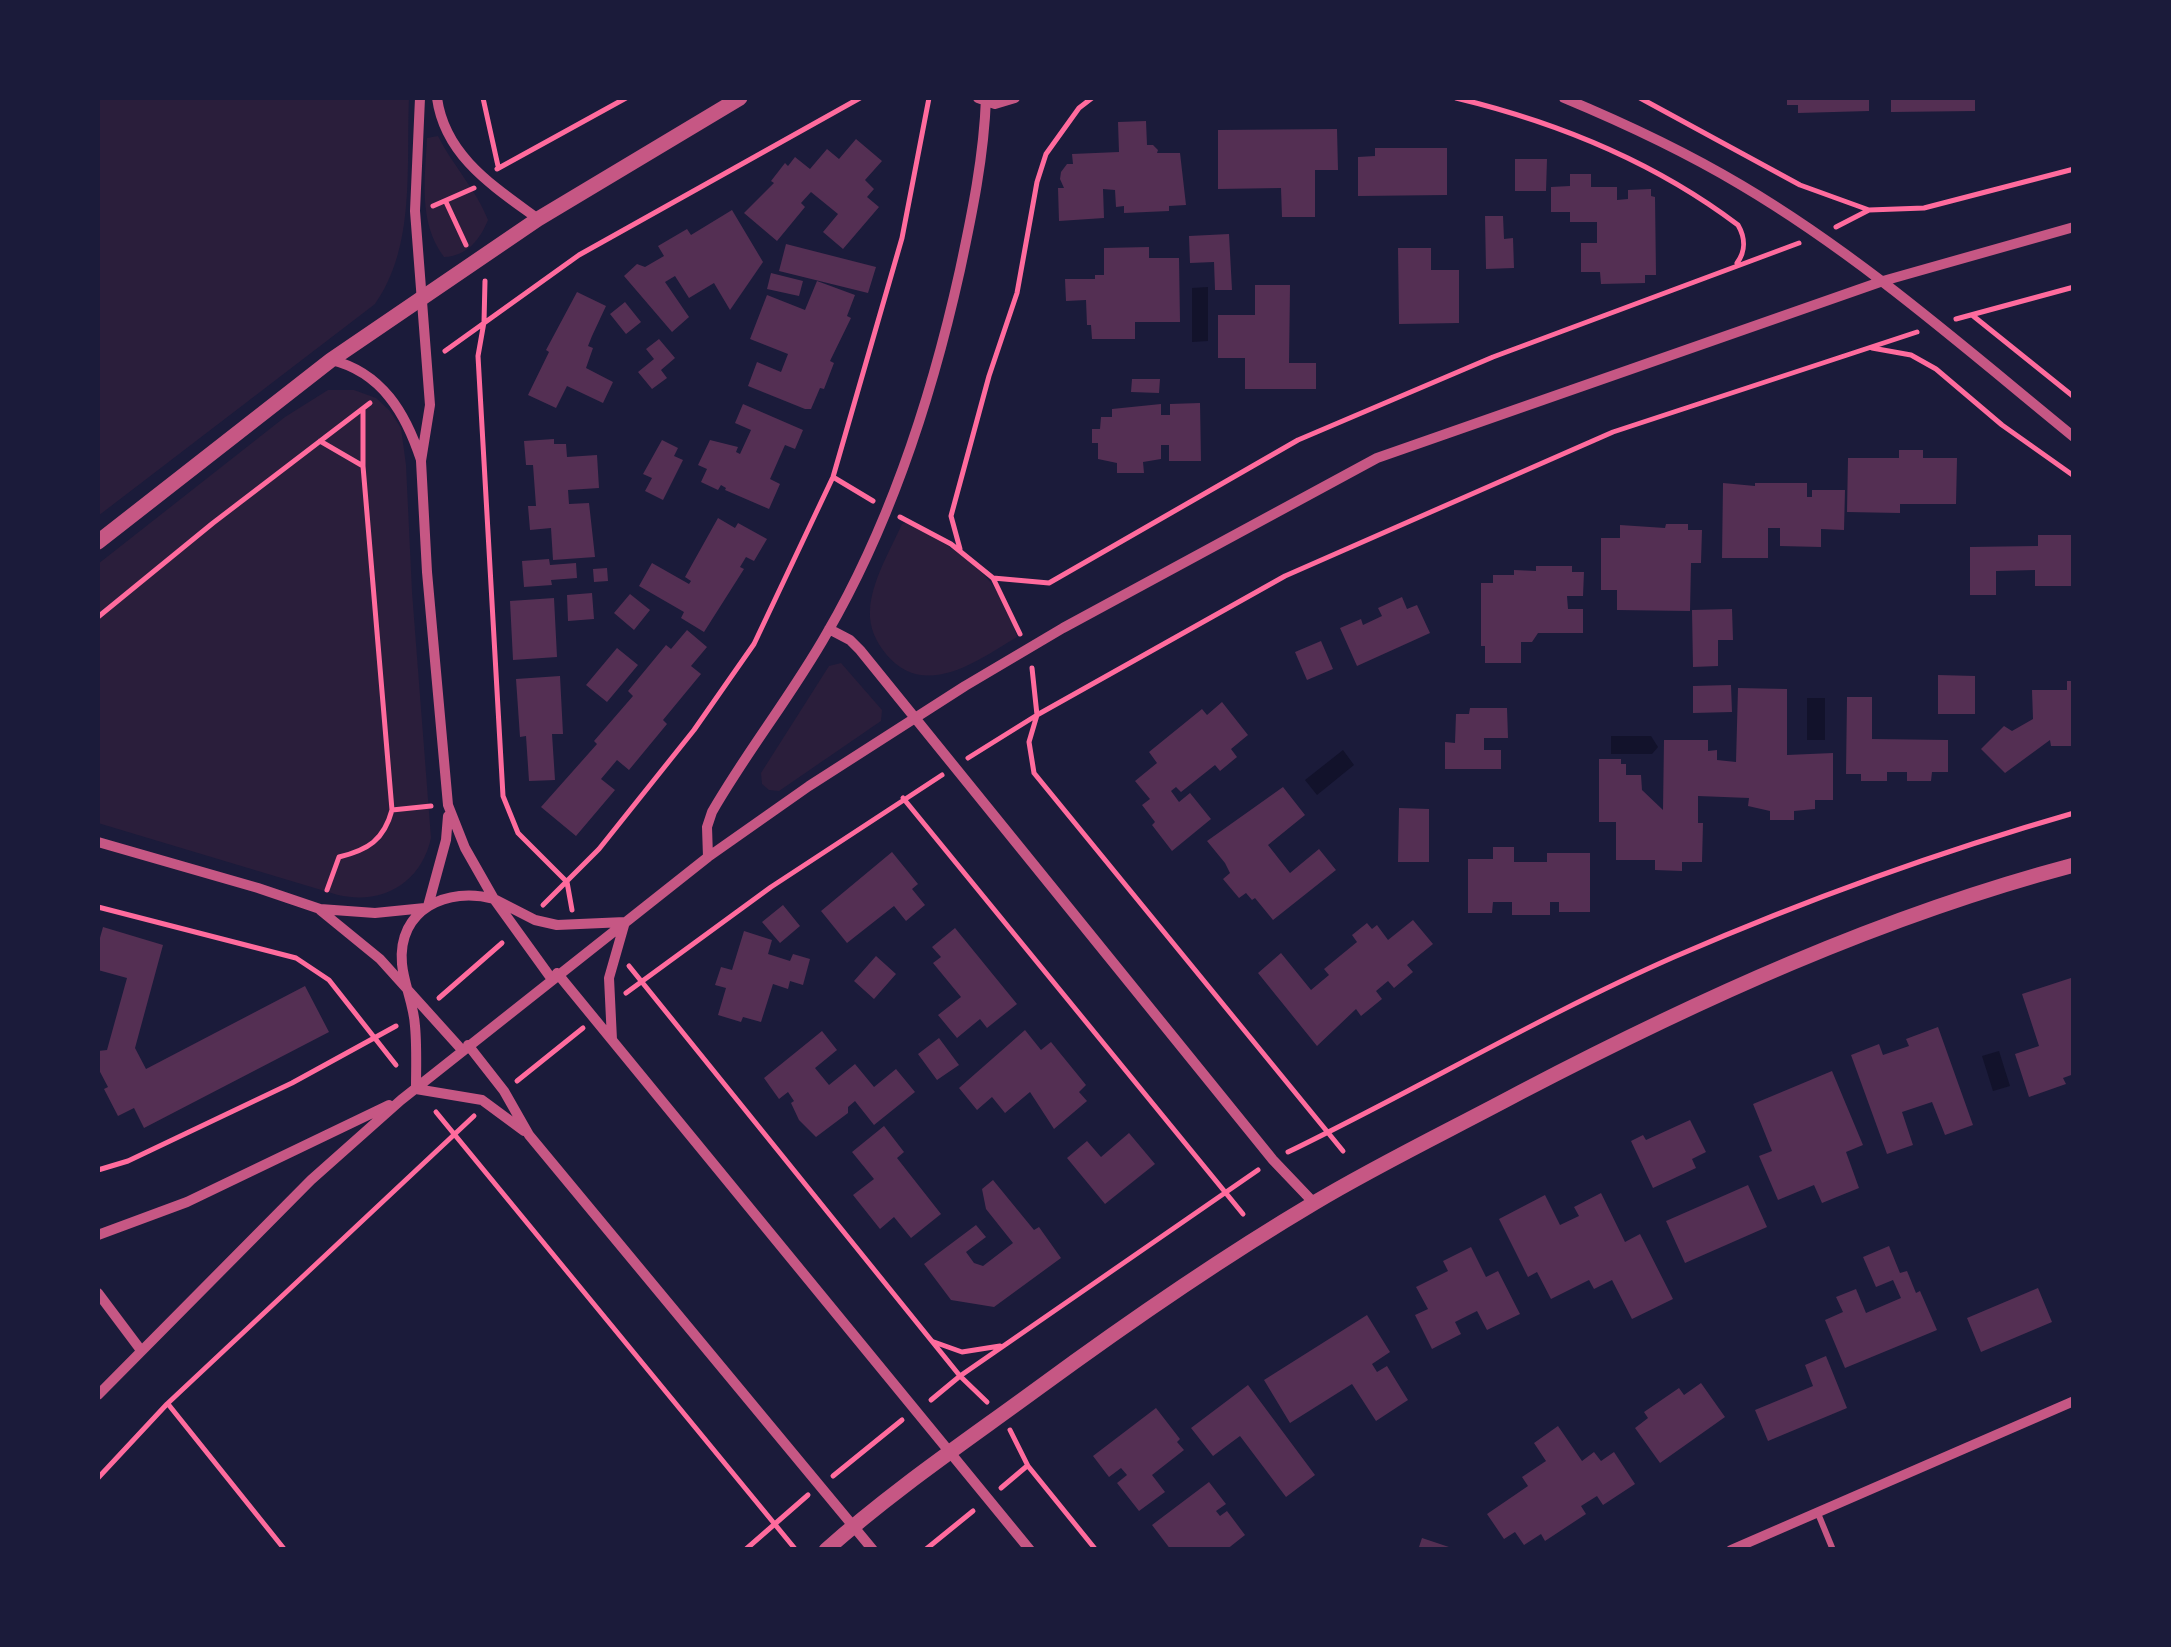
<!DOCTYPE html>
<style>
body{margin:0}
#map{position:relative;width:2171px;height:1647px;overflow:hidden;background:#1b1b3a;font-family:"Noto Sans",sans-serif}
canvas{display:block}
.frame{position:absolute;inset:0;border:100px solid #1b1b3a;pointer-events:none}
</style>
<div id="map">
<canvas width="2171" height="1647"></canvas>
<div class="frame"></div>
</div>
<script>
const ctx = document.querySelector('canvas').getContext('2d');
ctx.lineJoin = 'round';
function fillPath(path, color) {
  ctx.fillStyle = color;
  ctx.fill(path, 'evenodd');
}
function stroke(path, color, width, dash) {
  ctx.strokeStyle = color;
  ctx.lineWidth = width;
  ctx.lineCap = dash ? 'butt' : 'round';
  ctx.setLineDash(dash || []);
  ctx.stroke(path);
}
const green = new Path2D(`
 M98,98H409C406,166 416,246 375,304L98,516Z
 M438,136C453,166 476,189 488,220C480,239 468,256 444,257C418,222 425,179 427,138Z
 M328,390H354L376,398L389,410L401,428L406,465L412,592L431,838C421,883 383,905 338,895L98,823V564L285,417Z
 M908,522C960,552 1001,574 1017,637C978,660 925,701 886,654C876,642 869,627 870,611C871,582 890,551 902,524Z
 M841,663L882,710L881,721L779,791L769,790L762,784L761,773L829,666Z`);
const water = new Path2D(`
 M1208,287V341L1192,342V288Z
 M1807,698H1825V740H1807Z
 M1611,736H1651L1658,747L1652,754H1611Z
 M1343,750L1354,765L1317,795L1305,780Z
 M1999,1051L2010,1086L1993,1091L1982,1056Z`);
const building = new Path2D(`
 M1787,98H1869V111L1798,113V105H1787Z
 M1891,98H1975V111L1891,112Z
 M1146,121L1147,145H1153L1158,150L1157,153H1180L1186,205L1169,206V211L1124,213V206L1116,207L1115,190L1103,189L1104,218L1059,221L1058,188H1064L1060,179L1061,172L1067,164H1073L1072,154L1119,152L1118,122Z
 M1337,129L1338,170H1315V217H1282L1281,188L1218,189V130Z
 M856,139L882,161L865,180L874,189L867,197L879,207L843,249L823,232L838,214L811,192L801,203L805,207L777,241L744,213L774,183L771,181L785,163L788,166L795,157L810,169L827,149L839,159Z
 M1375,148H1447V195L1358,196V157L1375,156Z
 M1515,159H1547L1546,191H1515Z
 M1570,174H1591V187H1617V200L1628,199V190L1651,189V196L1655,197L1656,275H1645V283L1601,284L1600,272H1581V243H1597V222H1570V212H1551V187L1570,186Z
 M732,210L763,262L730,310L714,283L689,298L675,276L665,282L689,317L672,332L624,276L637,264L645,267L664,256L658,246L687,229L691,235Z
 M1485,216H1503L1504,239L1513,238L1514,268L1486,269Z
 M1229,234L1232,290H1215L1214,262L1190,263L1189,236Z
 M786,244L876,267L868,293L779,271Z
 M1149,247V258H1179L1180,322H1135V339H1092L1091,325H1087L1086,300L1066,301L1065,279H1095V275H1104V248Z
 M1398,248H1431V270H1459V323L1399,324Z
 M771,273L803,281L799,296L767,289Z
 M817,281L855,295L847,316L851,318L830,361L834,363L824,389L820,388L811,409H805L748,386L757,362L781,372L788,354L750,339L767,295L805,310Z
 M1255,285H1290L1289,363H1316V389H1245V358H1218V315H1255Z
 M577,292L606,306L592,336L588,346L593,348L586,368L613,382L603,403L567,386L556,408L528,395L549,352L546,350Z
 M625,302L641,322L626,334L610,314Z
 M659,339L675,358L661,370L667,378L652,389L638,372L654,359L646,349Z
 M1132,379H1160L1159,393L1131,392Z
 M1200,403L1201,461H1169V445H1161V459L1143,462L1144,473H1117V463L1098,459V443H1092V429H1100L1101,417H1112V409L1161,404V415H1170V404Z
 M743,404L803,430L795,449L785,445L770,479L780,484L769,509L725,490L726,488L721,485L718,490L701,482L707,469L698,465L710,440L738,447L736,452L740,454L751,430L735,423Z
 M554,439V444H566L567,457L597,455L599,488L568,490L569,504L589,503L595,557L553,560L551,528L530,530L528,506H536L533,465H526L524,441Z
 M662,440L678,448L674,456L683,460L663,500L645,491L652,478L643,474Z
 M1899,450H1923V458H1957L1956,504H1900V513L1847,512L1848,458H1899Z
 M1723,483L1755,486V483H1807V497H1812V490H1845L1844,530L1821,529V547L1780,546V528H1768V558H1722Z
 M718,518L735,528L738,523L767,539L754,561L746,557L740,567L744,569L704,632L681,618L684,612L639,586L652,563L689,584L691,581L685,577Z
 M1666,524H1688V530H1702L1701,563H1691L1690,611L1617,610V590H1601V538H1620V525L1665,528Z
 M2038,535H2074V586H2035V570L1996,571V595H1970V547L2038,546Z
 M549,559L550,565L576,563L577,578L551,580L552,585L524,587L522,561Z
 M1536,566H1572V572H1584L1583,596H1567L1568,609H1583V633H1538L1532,642H1521V663H1485V646H1481V583H1493V575H1514V570L1536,571Z
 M607,568L608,581L594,582L593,569Z
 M592,593L594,619L568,621L567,595Z
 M630,594L650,610L634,630L614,613Z
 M1402,597L1407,609L1417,605L1430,633L1357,666L1340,628L1361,619L1363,625L1382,616L1378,608Z
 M554,598L557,657L513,660L510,601Z
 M1732,609L1733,640H1718V666L1693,667L1692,610Z
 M687,630L707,647L691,666L701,674L663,720L667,724L629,770L617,760L601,779L615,790L576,836L541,807L597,744L594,741L633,696L628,691L666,645L671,649Z
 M1321,641L1333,669L1307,680L1295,652Z
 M617,648L638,665L607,702L586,685Z
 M1938,675L1975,676V714H1938Z
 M560,676L563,734H552L555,780L529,781L526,736L520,737L516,679Z
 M2067,681H2074V746H2051L2050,740L2005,773L1981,749L2004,726L2012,731L2033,719L2032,690H2067Z
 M1731,685L1732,712L1693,713V686Z
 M1738,688L1787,689V755L1833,753V800H1815V809L1794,811V820H1770V811L1748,806L1749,798L1698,796V823H1703L1702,862H1682V871L1655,870V860H1616V822H1599V759H1621V764H1626V775H1641L1642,790L1663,810L1664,740H1708V751L1717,750V760L1736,762Z
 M1847,697H1872V739L1948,740V772H1932L1931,781H1907V772H1887V781H1861V774H1846Z
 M1222,702L1248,735L1231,749L1237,757L1220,771L1215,765L1181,792L1176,787L1171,791L1179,802L1190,793L1211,819L1172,851L1152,825L1155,822L1142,805L1150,799L1135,781L1157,763L1149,752L1202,709L1207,715Z
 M1470,708H1507L1508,738H1484V750H1501V769H1445V742L1455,743L1456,714H1469Z
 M1283,787L1305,815L1268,845L1290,873L1319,849L1336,870L1273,920L1255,898L1252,900L1246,893L1239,898L1223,879L1230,873L1225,863L1207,841Z
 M1399,808L1429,809V862H1398Z
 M1493,847H1514V862H1547V853H1590V912H1559V902H1550V915H1512V902H1493L1492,913H1468V859H1493Z
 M892,852L918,884L912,889L925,905L906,921L894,906L847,943L821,911Z
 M783,905L800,926L780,943L762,922Z
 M1413,920L1433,944L1407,965L1413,972L1394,988L1388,981L1376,991L1382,999L1361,1016L1356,1009L1317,1046L1258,973L1281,953L1311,990L1329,975L1324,969L1357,942L1352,935L1367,923L1372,929L1377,925L1388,940Z
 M103,927L163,945L135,1048L146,1069L305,986L329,1032L144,1128L134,1108L118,1116L104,1089L108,1087L98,1068V1051L107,1050L127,978L98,970V945Z
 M955,928L1017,1004L987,1028L980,1019L957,1038L938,1015L961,997L933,963L941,957L932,947Z
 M744,931L772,940L768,954L790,961L793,954L810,959L803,985L790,981L788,989L773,984L761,1022L743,1017L741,1022L718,1015L726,988L715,985L721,967L732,970Z
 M876,956L896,974L874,999L854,981Z
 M2074,977V1074L2063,1078L2066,1084L2029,1097L2015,1054L2039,1046L2022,994Z
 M1938,1027L1973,1125L1945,1135L1932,1102L1902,1112L1913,1145L1887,1154L1851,1055L1879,1044L1883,1055L1909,1046L1906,1039Z
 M1025,1030L1041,1050L1051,1042L1086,1085L1079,1092L1087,1101L1054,1129L1030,1092L1005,1113L992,1097L977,1110L959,1088Z
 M822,1031L837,1050L815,1068L829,1085L855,1064L874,1087L896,1069L915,1092L874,1125L855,1101L848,1107V1113L816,1137L799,1120L791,1103L794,1101L788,1092L779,1099L764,1078Z
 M939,1038L959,1065L937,1080L918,1054Z
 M1832,1071L1863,1145L1846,1152L1859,1188L1822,1203L1814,1185L1778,1200L1759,1156L1772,1151L1753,1104Z
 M1690,1120L1706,1152L1692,1159L1696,1168L1653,1188L1631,1141L1643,1135L1646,1140Z
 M884,1126L904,1152L897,1158L941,1214L911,1238L894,1217L880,1229L853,1195L874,1179L852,1152Z
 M1129,1133L1155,1164L1105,1204L1067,1158L1087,1141L1101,1157Z
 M993,1180L1034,1230L1039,1227L1061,1258L994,1307L951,1300L924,1264L976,1225L986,1237L966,1252L974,1263L983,1266L1013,1243L986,1209L982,1189Z
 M1748,1185L1767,1227L1685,1263L1666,1221Z
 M1601,1193L1625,1242L1640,1234L1673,1299L1632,1319L1612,1280L1594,1289L1589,1280L1551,1299L1537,1272L1528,1277L1499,1219L1545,1195L1560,1225L1579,1216L1574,1207Z
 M1889,1246L1900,1273L1907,1271L1916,1293L1920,1291L1937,1330L1845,1368L1825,1320L1843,1312L1836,1297L1856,1289L1866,1313L1901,1298L1893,1280L1876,1287L1863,1257Z
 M1471,1247L1486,1277L1498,1271L1520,1314L1487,1330L1477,1311L1455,1322L1461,1334L1432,1349L1415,1315L1428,1309L1416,1287L1448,1271L1443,1261Z
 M2038,1288L2052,1322L1981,1352L1967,1318Z
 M1367,1315L1390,1352L1372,1364L1377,1372L1387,1366L1408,1400L1376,1421L1352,1384L1290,1423L1264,1380Z
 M1826,1356L1847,1408L1768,1441L1755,1410L1813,1386L1805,1365Z
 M1701,1383L1725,1417L1660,1463L1635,1428L1648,1418L1644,1412L1679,1388L1684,1395Z
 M1248,1385L1315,1475L1286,1497L1240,1436L1213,1456L1191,1428Z
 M1156,1408L1180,1439L1177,1442L1184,1450L1152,1475L1165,1492L1139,1511L1117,1483L1127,1475L1121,1468L1109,1477L1093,1456Z
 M1558,1426L1582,1461L1594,1452L1601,1461L1614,1452L1635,1484L1603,1505L1597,1496L1581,1506L1586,1514L1545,1541L1541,1534L1524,1545L1515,1532L1504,1539L1487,1514L1528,1486L1522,1477L1546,1461L1534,1443Z
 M1209,1482L1226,1504L1216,1511L1220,1516L1227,1511L1245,1535L1226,1550H1171L1152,1525Z
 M1422,1538L1455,1549V1550H1418Z`);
const path = new Path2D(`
 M483,98L498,166
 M1456,98C1556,122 1656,163 1738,225C1745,237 1746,251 1737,263
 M1640,98L1800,185L1869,210L1924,208L2074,169
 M497,169L626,98
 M446,202L466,245
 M433,206L474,188
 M1836,227L1869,210
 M485,281L484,322L478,356L503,796L518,833L567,882L572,910
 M1972,315L2074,397
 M1956,319L2074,287
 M1872,348L1911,355L1936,369L2002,425L2074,476
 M445,351L579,255L860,98
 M320,441L363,466V409
 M363,466L392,810L431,806
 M833,477L873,501
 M900,517L951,544L993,578L1020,634
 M960,549L951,516L989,376L1017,293L1037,182L1046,154L1079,108L1092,98
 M993,578L1049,583L1298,440L1493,357L1799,243
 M98,617L213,523L370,403
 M1032,668L1037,715L1029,742L1034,773L1343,1151
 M968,758L1037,715L1285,576L1613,432L1917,332
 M903,798L1243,1214
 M327,890L339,857C368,850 384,840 392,810
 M543,905L599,849L694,730L754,644L833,477L902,238L929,98
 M98,907L296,958L329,980L396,1065
 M629,966L960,1376L987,1402
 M626,993L771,887L942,775
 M439,998L502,943
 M517,1081L583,1028
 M436,1112L796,1550
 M1288,1152C1418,1089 1542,1015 1674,957C1803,901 1938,852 2074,813
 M98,1170L128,1161L292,1083L396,1026
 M934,1342L962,1352L1000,1346
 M931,1400L960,1376L1258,1170
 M168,1404L285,1550
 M1010,1430L1028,1466L1096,1550
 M833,1476L902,1420
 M98,1478L167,1404L474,1116
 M1001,1488L1027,1466
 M745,1550L808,1495
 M925,1550L973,1511`);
const service = new Path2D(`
 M1817,1511L1833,1550`);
const minor = new Path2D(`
 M420,98L415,211L430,405L421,461L427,572L448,805L465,848L494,899L535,920L557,925L625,922L609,978L612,1040
 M437,98C445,156 493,186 538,219
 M978,98L995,104L1015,98
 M1564,98C1624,123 1684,151 1741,185C1861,256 1966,349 2074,437
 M331,360C382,372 406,414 421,460
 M829,629L850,640L860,650L1273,1160L1314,1203
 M98,842L258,888L320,909L375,913L425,908
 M708,857L707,827L712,812C747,751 792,695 827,633C892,521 932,396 960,270C972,214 984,156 986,98
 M428,906L446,840L448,816
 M320,910L380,959L462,1050
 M557,973L1030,1550
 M468,1045L504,1091L529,1135L873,1550
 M524,1131L482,1100L416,1089C416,1068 417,1047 415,1026C414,1005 404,985 402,964C397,909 448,886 494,899L551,978
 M98,1235L187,1202L389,1105
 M98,1293L140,1349
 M98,1395L311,1180L401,1100L708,857L809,786L965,686L1063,628L1377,458L1883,281L2074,227
 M1731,1550L2074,1401`);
const tertiary = new Path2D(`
 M98,542L331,360L538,219L740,98
 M826,1550C892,1491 966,1441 1037,1389C1127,1323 1218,1260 1314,1203C1381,1163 1452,1129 1521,1092C1697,1000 1881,916 2074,865`);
fillPath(green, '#2a1e3b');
fillPath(water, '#12122b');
fillPath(building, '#542f53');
stroke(path, '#ff6b9d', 5);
stroke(service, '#c65784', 6);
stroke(minor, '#c65784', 10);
stroke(tertiary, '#c65784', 15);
</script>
